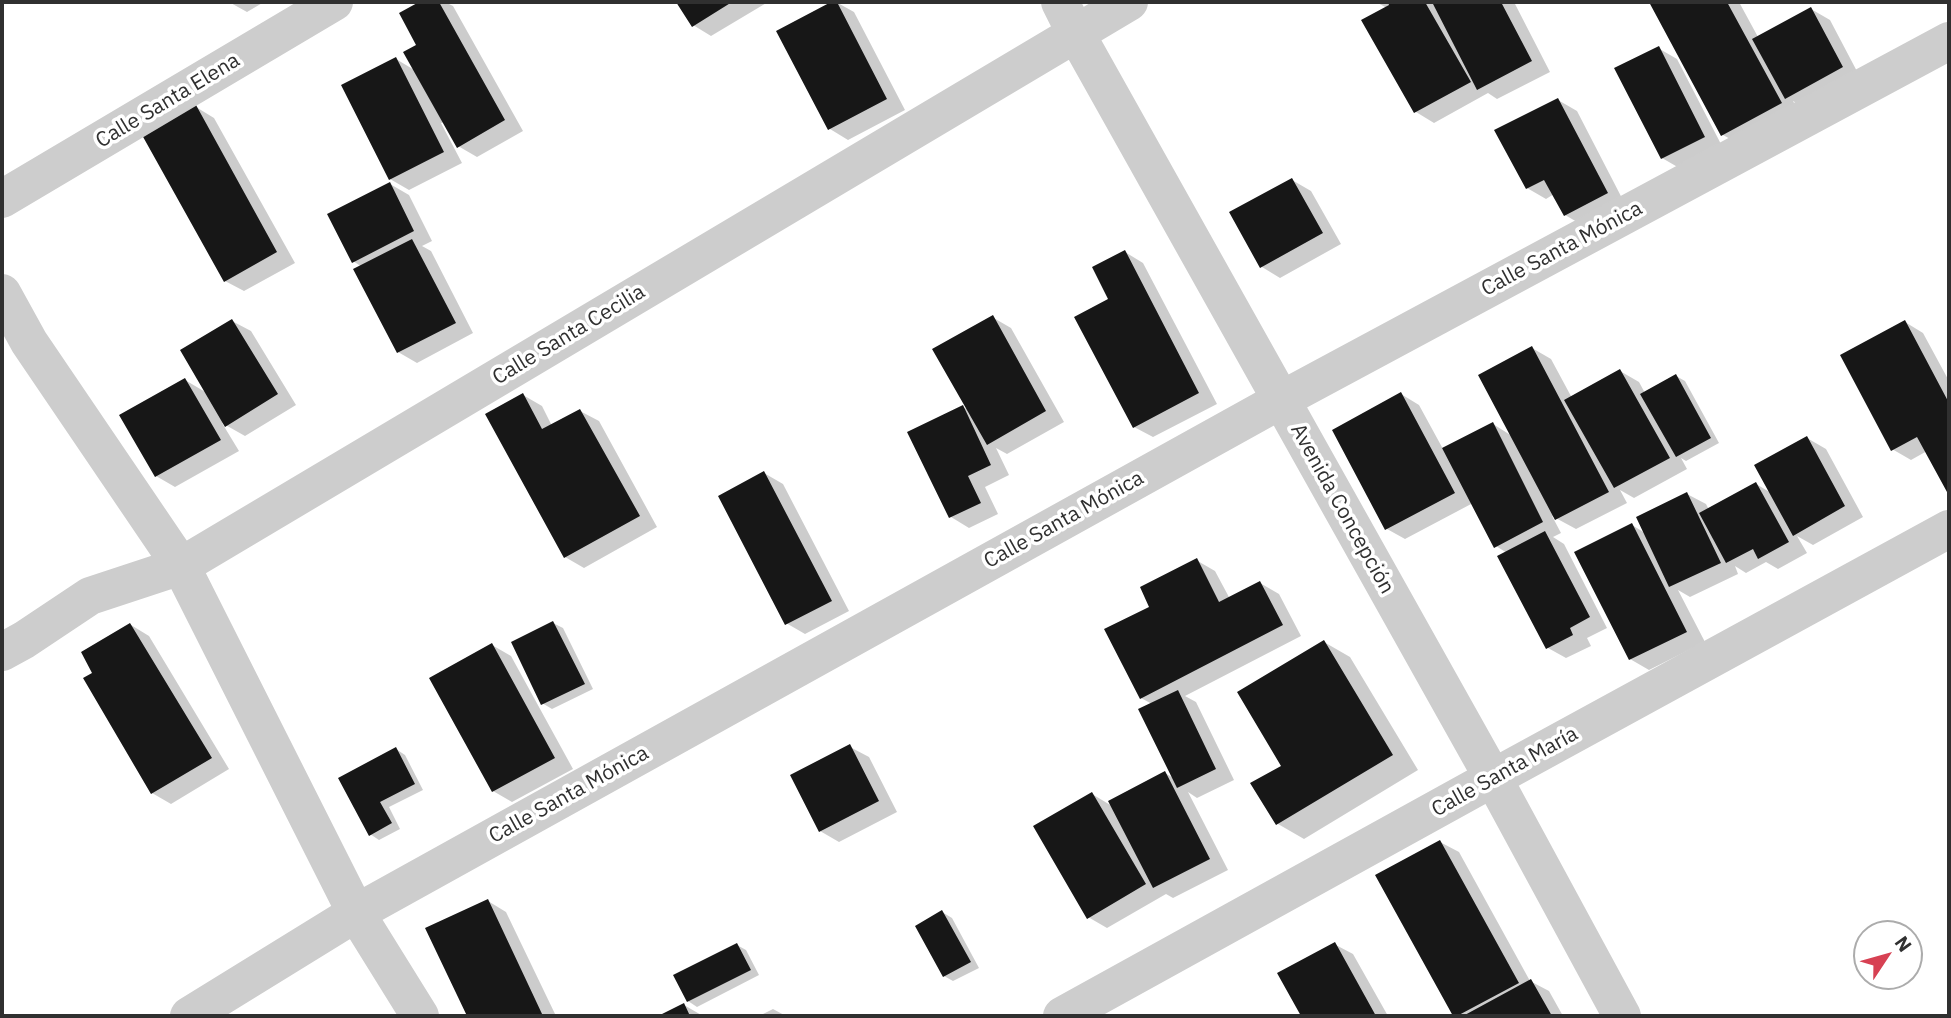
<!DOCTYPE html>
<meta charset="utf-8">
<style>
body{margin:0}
#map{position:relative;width:1951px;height:1018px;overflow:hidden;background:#fff;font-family:"IBM Plex Sans",sans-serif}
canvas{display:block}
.frame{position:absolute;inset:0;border:4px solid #303030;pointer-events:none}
.north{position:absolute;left:1853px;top:920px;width:70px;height:70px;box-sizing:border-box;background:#fff;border:2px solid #acacac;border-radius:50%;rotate:54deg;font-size:19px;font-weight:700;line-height:28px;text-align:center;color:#303030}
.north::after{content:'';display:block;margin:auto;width:24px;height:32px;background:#d74153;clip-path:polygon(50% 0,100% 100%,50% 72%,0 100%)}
</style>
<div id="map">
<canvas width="1951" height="1018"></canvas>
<div class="frame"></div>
<div class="north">N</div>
</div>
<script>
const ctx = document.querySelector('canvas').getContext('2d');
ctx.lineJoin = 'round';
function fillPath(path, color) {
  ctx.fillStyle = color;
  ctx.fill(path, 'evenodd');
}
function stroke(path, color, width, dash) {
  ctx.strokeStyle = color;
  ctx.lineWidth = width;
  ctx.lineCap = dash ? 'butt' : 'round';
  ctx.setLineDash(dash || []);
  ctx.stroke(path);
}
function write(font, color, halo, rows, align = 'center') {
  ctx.font = font + ' "IBM Plex Sans",sans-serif';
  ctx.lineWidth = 7;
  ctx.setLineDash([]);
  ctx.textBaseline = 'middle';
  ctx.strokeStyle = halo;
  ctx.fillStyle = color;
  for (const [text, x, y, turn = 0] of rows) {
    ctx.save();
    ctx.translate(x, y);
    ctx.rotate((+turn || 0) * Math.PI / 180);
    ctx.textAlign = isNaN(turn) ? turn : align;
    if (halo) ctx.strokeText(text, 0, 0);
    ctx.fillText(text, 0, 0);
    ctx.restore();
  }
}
const shadow = new Path2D(`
 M229,2H264L247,12Z
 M423,2H445L453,6L523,131L477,157L458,146L444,122L441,123L462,163L409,190L390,179L396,59L416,71L419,45L402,14Z
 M678,2H768L711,36L693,25Z
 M836,2L854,12L905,110L848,140L830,129L778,31Z
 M1376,2H1514L1550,72L1497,99L1488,93L1434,123L1416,112L1387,8Z
 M1651,2H1739L1758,37L1811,9L1830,20L1860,77L1805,108L1793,101L1800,114L1741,145L1723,135Z
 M1658,48L1677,59L1723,148L1681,169L1662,158Z
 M1558,100L1577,111L1625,204L1584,226L1565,215L1554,194L1546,199L1527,188Z
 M196,107L214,118L295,263L244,291L225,281Z
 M1292,180L1311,191L1341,244L1280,278L1262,267Z
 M390,184L409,195L432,241L422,246L431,251L473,333L417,363L398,352L362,267L353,261Z
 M1125,252L1143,263L1217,404L1153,437L1134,427L1110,299Z
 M992,317L1011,328L1064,422L1007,454L996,448L1009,475L985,487L998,514L969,528L951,517L963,407L970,411Z
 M232,321L251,331L296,405L245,436L222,423L239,451L175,487L156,476L185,380L207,393Z
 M1905,322L1923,333L1949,381V491L1927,451L1911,460L1892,449Z
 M1532,348L1551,359L1572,398L1620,371L1639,382L1645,393L1676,376L1685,381L1719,443L1686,461L1681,458L1687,469L1634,498L1620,490L1627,503L1576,529L1552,516L1561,533L1553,537L1564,544L1607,628L1587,638L1591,646L1566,658L1548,648L1507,553L1496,546L1473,503L1405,539L1387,529L1401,394L1419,405L1443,449L1493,424L1512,436Z
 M523,395L542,406L552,426L580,411L599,421L657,527L584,568L565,557Z
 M1807,438L1826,449L1863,517L1813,545L1797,536L1807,553L1778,569L1766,562L1746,573L1735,566L1738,574L1690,597L1678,590L1705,642L1649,670L1630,659L1632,525L1645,533L1687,494L1706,504L1709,510L1756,484L1773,494Z
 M764,473L783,484L849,611L805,634L786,623Z
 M1196,560L1215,571L1230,599L1260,583L1279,594L1301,636L1185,696L1196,702L1234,780L1197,798L1188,792L1228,870L1173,898L1166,894L1107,928L1088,917L1092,794L1112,806L1165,773L1175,779L1152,704L1141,698L1152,607Z
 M553,623L563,628L593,689L552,709L542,703Z
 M131,625L149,636L229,769L171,804L152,793L95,673Z
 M1324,642L1350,657L1418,770L1304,839L1278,824L1283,766Z
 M492,645L511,656L573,769L512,802L493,791Z
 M850,747L869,757L897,812L839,842L820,831Z
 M396,749L405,755L423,790L389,807L400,829L379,840L370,834Z
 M1440,842L1459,852L1530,981L1549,991L1563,1016H1455L1377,875Z
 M488,901L506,912L556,1016H469L428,929Z
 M942,912L952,918L979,968L953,981L944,976Z
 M1334,944L1353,954L1388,1016H1303L1280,974Z
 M737,945L746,950L759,975L697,1007L688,1001Z
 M684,1005L703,1016H662Z
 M773,1009L786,1016H759Z`);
const building = new Path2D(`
 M419,2H439L505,120L457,148L403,52L416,45L399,13Z
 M676,2H732L692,27Z
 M831,2H837L887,99L828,130L776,31Z
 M1388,2H1425L1471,82L1414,113L1361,20L1389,5Z
 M1432,2H1501L1532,61L1477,90Z
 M1649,2H1727L1782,103L1721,136Z
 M1811,7L1843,67L1785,99L1752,39Z
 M1659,46L1705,137L1661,159L1614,68Z
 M396,57L444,152L389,180L341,85Z
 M1558,98L1608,193L1564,216L1544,180L1526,189L1494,130Z
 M196,105L277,252L224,282L142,135Z
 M1292,178L1323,233L1260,268L1229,212Z
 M390,182L414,231L352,263L327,214Z
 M412,239L456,323L397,353L353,269Z
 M1125,250L1199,393L1133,428L1074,317L1108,299L1092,267Z
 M993,315L1046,411L987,445L932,349Z
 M232,319L278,394L225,427L180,350Z
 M1905,320L1949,403V491L1947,492L1917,437L1891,451L1840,355Z
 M1532,346L1609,492L1555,520L1478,375Z
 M1620,369L1670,458L1614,488L1564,400Z
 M1676,374L1711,438L1676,457L1640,394Z
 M185,378L221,440L155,477L119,415Z
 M1401,392L1455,493L1385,530L1332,430Z
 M523,393L542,429L580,409L640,516L564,558L485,414Z
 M963,405L991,465L968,476L981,503L949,518L907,432Z
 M1493,422L1543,522L1494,548L1442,448Z
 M1807,436L1845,506L1793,536L1754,465Z
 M764,471L832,601L785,625L718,496Z
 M1756,482L1789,542L1758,559L1753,549L1726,563L1699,513Z
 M1687,492L1721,563L1669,587L1636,517Z
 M1632,523L1687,632L1629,660L1574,552Z
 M1545,531L1590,617L1570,628L1573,635L1546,649L1497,556Z
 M1197,558L1219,602L1260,581L1283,625L1140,699L1104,629L1149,607L1140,587Z
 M553,621L585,684L541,705L511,642Z
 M130,623L212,758L151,794L83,678L92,673L81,652Z
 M1324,640L1393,755L1276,825L1250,783L1281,766L1237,692Z
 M492,643L555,758L492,792L429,678Z
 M1178,690L1216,769L1177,788L1138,709Z
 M850,744L879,801L819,832L790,775Z
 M396,747L415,784L380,802L392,823L369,836L338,778Z
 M1165,771L1210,859L1153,888L1108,801Z
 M1092,792L1146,884L1087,919L1033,826Z
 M1440,840L1519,983L1457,1016H1453L1375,875Z
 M488,899L543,1016H467L425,928Z
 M942,910L971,962L943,977L915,926Z
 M1335,942L1376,1016H1301L1277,973Z
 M737,943L751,970L687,1002L673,975Z
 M1531,979L1552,1016H1463Z
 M684,1003L690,1016H658Z`);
const minor = new Path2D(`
 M1060,2L1075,32L1493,778L1622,1016
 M2,199L334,2
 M2,293L29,342L181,566L356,913L420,1016
 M2,652L24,640L90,596L181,566L1129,2
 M189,1016L356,913L1281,400L1949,41
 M1062,1016L1493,778L1949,529`);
const streetNames = [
 ["Calle Santa Elena",168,101,-31],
 ["Calle Santa Mónica",1562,249,-28],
 ["Calle Santa Cecilia",569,335,-31],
 ["Avenida Concepción",1342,509,61],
 ["Calle Santa Mónica",1064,520,-29],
 ["Calle Santa María",1505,772,-29],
 ["Calle Santa Mónica",569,795,-29]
];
fillPath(shadow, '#0003');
fillPath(building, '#171717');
stroke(minor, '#cdcdcd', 38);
write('21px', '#303030', '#fff', streetNames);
</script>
